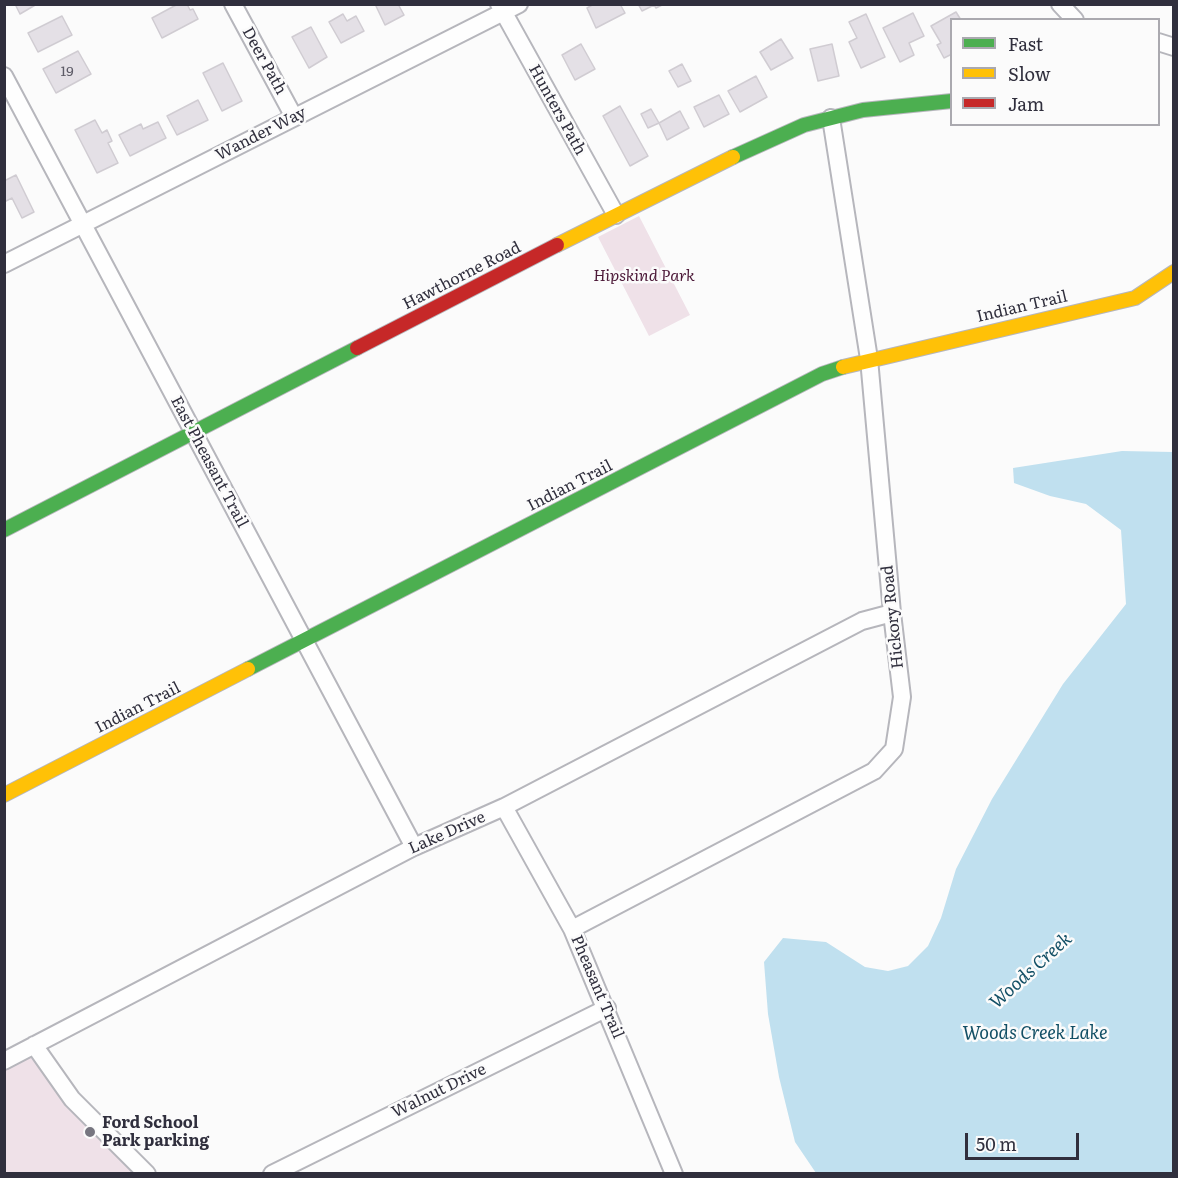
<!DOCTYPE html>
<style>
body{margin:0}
#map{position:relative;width:1178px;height:1178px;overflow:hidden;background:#fbfbfb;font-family:Literata,serif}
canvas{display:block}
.frame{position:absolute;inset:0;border:6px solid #302f3d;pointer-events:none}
.legend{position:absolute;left:950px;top:18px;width:210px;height:108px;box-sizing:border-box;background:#fbfbfb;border:2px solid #aaa9af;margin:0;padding:8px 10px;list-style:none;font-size:18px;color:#302f3d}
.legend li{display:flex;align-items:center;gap:12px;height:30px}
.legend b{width:30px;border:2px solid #aaa9af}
.scale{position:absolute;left:965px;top:1133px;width:114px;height:27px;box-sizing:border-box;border:3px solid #302f3d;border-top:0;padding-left:8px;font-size:18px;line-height:21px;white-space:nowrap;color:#302f3d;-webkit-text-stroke:4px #fbfbfb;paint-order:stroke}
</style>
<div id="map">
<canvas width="1178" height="1178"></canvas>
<div class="frame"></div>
<ul class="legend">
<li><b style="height:8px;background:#4caf50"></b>Fast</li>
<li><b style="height:8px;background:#ffc107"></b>Slow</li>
<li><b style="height:8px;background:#c62828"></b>Jam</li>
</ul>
<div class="scale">50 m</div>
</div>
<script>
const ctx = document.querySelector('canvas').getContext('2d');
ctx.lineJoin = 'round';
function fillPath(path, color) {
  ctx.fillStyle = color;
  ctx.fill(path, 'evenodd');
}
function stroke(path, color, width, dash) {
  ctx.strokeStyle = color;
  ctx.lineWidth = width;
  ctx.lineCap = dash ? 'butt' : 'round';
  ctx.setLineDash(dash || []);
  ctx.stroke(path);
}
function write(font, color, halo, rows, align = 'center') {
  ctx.font = font + ' Literata,serif';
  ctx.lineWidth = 5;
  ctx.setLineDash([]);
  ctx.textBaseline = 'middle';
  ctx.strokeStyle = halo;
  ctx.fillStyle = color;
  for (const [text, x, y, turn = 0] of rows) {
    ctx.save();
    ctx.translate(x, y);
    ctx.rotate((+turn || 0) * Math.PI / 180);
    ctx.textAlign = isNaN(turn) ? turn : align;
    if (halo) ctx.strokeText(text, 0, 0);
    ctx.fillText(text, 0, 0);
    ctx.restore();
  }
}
const green = new Path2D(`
 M639,216L690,315L649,336L598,237Z
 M29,1056L133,1173L5,1174V1069Z`);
const water = new Path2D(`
 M1122,451L1173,452V1173H816L795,1142L779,1077L768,1014L764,962L783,938L826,942L865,967L888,971L908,966L928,946L941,918L956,869L992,799L1063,684L1126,604L1121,530L1086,504L1050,496L1014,483L1013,468Z`);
const building = new Path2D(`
 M15,4H37L20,14Z
 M178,4H187L190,10L193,9L198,19L162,38L152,18Z
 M375,4H398L404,15L385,25Z
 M594,4H620L625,13L596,28L587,8Z
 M638,4H664L656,8L654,5L642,11Z
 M956,12L961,20H952V54L944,58L937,45L941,43L931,26Z
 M913,13L924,36L909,43L914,55L900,62L883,28Z
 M343,14L347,21L356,16L364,31L341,43L329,22Z
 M866,14L885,57L861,68L849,42L857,38L849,22Z
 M62,16L72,35L38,52L28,33Z
 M311,27L327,57L309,68L292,37Z
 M781,39L793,58L771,70L760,52Z
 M581,44L595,69L575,80L562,55Z
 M832,44L839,76L818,81L810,49Z
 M78,51L91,74L56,93L43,69Z
 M223,63L242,101L222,111L203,73Z
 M682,64L691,81L678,87L669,71Z
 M756,76L767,97L740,112L728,91Z
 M719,95L729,114L704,127L694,107Z
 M198,100L208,120L177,135L167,116Z
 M620,106L648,156L630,166L603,116Z
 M651,109L659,123L648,128L641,114Z
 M680,111L689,128L667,140L659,123Z
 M95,120L102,133L107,130L112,141L108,143L118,163L97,173L75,130Z
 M158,122L166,138L130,156L119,135L141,124L143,129Z
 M16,175L34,212L22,218L12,198L4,202V181Z`);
const street = new Path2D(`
 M233,4L294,117
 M499,4L616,215
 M1060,4L1075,20
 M1158,42L1174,47
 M4,76L414,847
 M4,264L519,4
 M504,807L572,929L674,1174
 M572,929L874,771L894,749L902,697L892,613L869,359L831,118
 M34,1045L72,1099L147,1174
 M4,1061L414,847L504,807L862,621L892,613
 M272,1174L607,1008`);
const fast = new Path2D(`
 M733,157L804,125L863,110L952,101
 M4,530L357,348
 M248,669L822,374L843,367`);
const slow = new Path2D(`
 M557,245L733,157
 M843,367L1135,298L1174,272
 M4,795L248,669`);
const jam = new Path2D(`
 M357,348L557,245`);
const markers = [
 [90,1132,6,"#777680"]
];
const numberNames = [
 ["19",67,72]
];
const streetNames = [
 ["Deer Path",264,61,61],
 ["Hunters Path",557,110,61],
 ["Wander Way",261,134,-27],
 ["Hawthorne Road",462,276,-27],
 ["Indian Trail",1022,307,-13],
 ["East Pheasant Trail",209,462,62],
 ["Indian Trail",570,486,-27],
 ["Hickory Road",893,617,-96],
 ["Indian Trail",138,708,-27],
 ["Lake Drive",447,833,-24],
 ["Pheasant Trail",597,987,67],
 ["Walnut Drive",439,1091,-26]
];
const parkNames = [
 ["Hipskind Park",644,276]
];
const poiNames = [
 ["Ford School",102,1123],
 ["Park parking",102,1141]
];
const waterNames = [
 ["Woods Creek",1031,971,-42],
 ["Woods Creek Lake",1035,1034]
];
fillPath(green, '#efe1e8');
fillPath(water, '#c0e0ef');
fillPath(building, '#e4e0e6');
stroke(building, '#d0ccd2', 1.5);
stroke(street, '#b6b6bc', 20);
stroke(fast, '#b6b6bc', 16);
stroke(slow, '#b6b6bc', 16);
stroke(jam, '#b6b6bc', 16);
stroke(street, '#fefefe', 16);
stroke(fast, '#4caf50', 14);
stroke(slow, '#ffc107', 14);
stroke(jam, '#c62828', 14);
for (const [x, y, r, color] of markers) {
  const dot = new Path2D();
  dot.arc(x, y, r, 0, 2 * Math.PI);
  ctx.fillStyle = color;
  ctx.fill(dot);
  stroke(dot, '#fbfbfb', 2);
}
write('14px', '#5d5b67', null, numberNames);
write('16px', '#302f3d', '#fbfbfb', streetNames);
write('italic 16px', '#4c1938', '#fbfbfb', parkNames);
write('bold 16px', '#302f3d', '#fbfbfb', poiNames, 'left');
write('italic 18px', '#135066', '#fbfbfb', waterNames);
</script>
